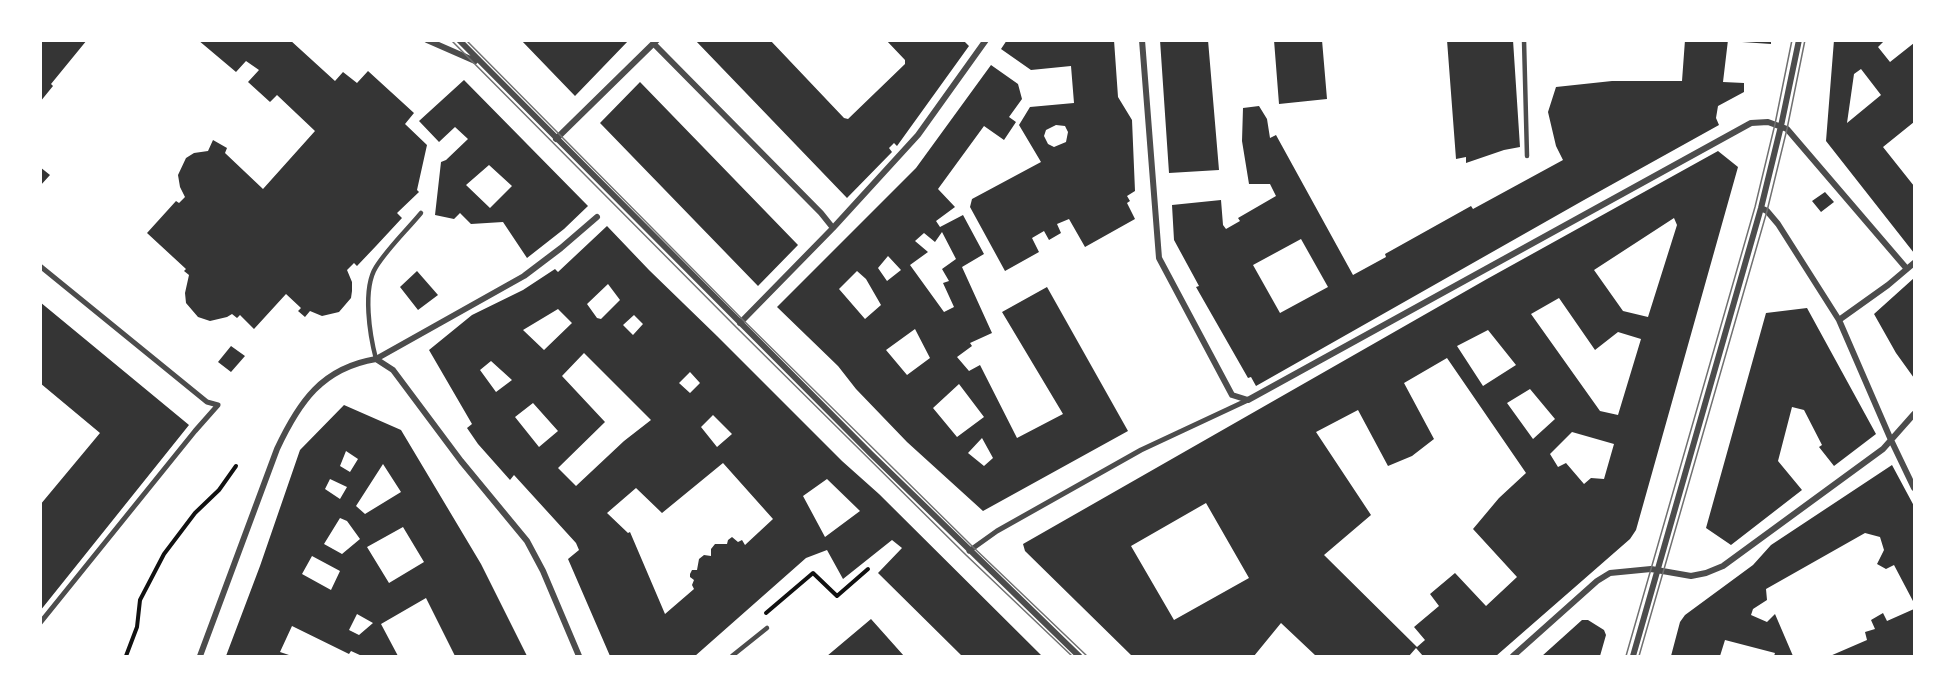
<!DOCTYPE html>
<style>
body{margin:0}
#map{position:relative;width:1955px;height:697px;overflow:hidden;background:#fff;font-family:"PT Sans",sans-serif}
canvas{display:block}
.frame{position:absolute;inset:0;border:42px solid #fff;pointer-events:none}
</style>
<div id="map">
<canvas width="1955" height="697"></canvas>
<div class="frame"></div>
</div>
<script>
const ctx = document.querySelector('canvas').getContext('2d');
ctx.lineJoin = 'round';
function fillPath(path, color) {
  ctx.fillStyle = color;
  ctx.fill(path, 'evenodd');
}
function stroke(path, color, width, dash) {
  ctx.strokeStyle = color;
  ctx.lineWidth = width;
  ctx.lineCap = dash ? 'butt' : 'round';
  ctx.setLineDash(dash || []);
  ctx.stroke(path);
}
const building = new Path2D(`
 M41,40H87L51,84L53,86L40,102Z
 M198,40H290L335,81L343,72L357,83L368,71L414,113L405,124L427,145L417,190L419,192L397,213L402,218L376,246L357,266L354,263L347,270L352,282V291L351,298L339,312L322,316L310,311L305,317L298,311L301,308L286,294L254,329L240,315L237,318L232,314L227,317L210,321L198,317L186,303L185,293L189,275L184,271L186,269L147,233L176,201L179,203L185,197L180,187L178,175L186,158L194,153L208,151L213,140L227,148L225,153L263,189L315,131L277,95L270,102L248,82L259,70L246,61L236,72Z
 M521,40H629L575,96Z
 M695,40H770L844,118L848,119L905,64V60L886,40H963L969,46L897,146L894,143L889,148L892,152L847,198Z
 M1007,40H1114L1118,97L1132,120L1135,191L1127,196L1130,201L1127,203L1135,219L1085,247L1069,219L1057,224L1061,233L1049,240L1044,231L1032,238L1039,252L1005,271L970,207L972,199L1041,162L1019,125L1030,107L1074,103L1071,66L1031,70L1001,49ZM1056,125L1065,126L1068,132L1066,142L1054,147L1048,144L1044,136L1046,130Z
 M1160,40H1208L1219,170L1169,173Z
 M1274,40H1322L1327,99L1279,104Z
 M1447,40H1513L1520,147L1504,150L1466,163V157L1456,159Z
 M1685,40H1728L1723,82L1744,83V92L1718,106L1716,118L1719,125L1584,200L1256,386L1251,377L1248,378L1196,287L1199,286L1174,240L1172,205L1221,200L1223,225L1226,229L1240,221L1238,218L1276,196L1270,184H1249L1242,141L1243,108L1259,106L1267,119L1270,138L1276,135L1353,275L1386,257L1385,254L1471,206L1473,209L1563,160L1556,146L1548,112L1556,87L1612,81H1682ZM1301,239L1328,287L1280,313L1253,265Z
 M1742,40H1771V44L1742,42Z
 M1834,40H1885L1878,47L1890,62L1914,43V122L1883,147L1914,186V253L1826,141ZM1861,69L1881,95L1847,123L1854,74Z
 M991,65L1018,84L1022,99L1009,117L1016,122L1004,140L984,126L938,189L955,207L936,221L940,227L963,215L984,254L962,267L992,333L970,343L972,346L957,357L969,371L980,365L1017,438L1063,414L1002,312L1047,287L1128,431L983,511L907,442L856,389L838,366L777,307L916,168ZM942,232L956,259L942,269L949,281L943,283L954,307L944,312L910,265L928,252L915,241L924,233L935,242ZM888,256L901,270L887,281L878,268ZM857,271L866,279L881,305L865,319L839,289ZM915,329L930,358L907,375L886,350ZM959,384L984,417L957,437L933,408ZM982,438L993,458L984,466L968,453Z
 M464,80L588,206L564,229L527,258L503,222L471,224L460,213L454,219L435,215L441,162L446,160L468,139L455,127L439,142L419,121ZM489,165L512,186L490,208L466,185Z
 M640,82L798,245L758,286L600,123Z
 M1718,151L1738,167L1636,530L1630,539L1496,656H1423L1416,648L1409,656H1316L1281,623L1254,656H1132L1025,551L1023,544L1487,279ZM1674,218L1677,225L1648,317L1623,311L1594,270ZM1559,298L1595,350L1618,332L1641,339L1618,415L1600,411L1531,314ZM1488,330L1516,365L1483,386L1457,346ZM1447,358L1526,473L1499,498L1473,529L1517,577L1486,606L1455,573L1430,594L1439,606L1414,627L1425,640L1417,647L1324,555L1371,515L1316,432L1358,410L1388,466L1412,456L1434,439L1404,383ZM1530,389L1555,419L1533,439L1507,403ZM1572,432L1614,444L1604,479L1591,478L1584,484L1566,463L1558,467L1550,454ZM1206,503L1249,578L1174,620L1131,546Z
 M40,167L50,175L40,186Z
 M1825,192L1834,202L1821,212L1812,201Z
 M607,226L649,270L717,336L842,461L879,494L1042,656H962L878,573L902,548L892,540L843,579L827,550L806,558L695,656H610L568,559L579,550L576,543L514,475L510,480L478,444L467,428L472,424L429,350L472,315L523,290L555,269L558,272ZM608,284L620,300L601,319L597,318L587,304ZM558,309L572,323L544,350L523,330ZM634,315L643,324L633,335L623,325ZM584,353L651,420L624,441L576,486L558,468L605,422L562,376ZM491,361L512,380L496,392L480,370ZM690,372L700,383L690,393L679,383ZM533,403L558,431L539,447L515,417ZM713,415L732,434L717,447L701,427ZM723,463L773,519L745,545L742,540L738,542L732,537L728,540L727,544H715L711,549V556L704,555L699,559L697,570H692L690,574V577L694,580L692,585L694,589L665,614L630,532L628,533L607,513L636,488L662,513ZM827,479L860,511L825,537L803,496Z
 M417,271L438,295L418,310L400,287Z
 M1914,278V378L1896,353L1874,314Z
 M40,302L189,425L40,611V505L100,433L40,383Z
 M1807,308L1876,434L1834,466L1819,447L1822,445L1804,410L1792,407L1778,461L1802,490L1731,545L1706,528L1766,313Z
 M231,346L245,356L231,372L218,362Z
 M344,405L401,430L481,564L527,656H455L426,598L381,624L398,656H362L351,651L349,654L292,626L280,652L292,656H226L260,566L300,450ZM346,451L358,459L350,472L340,466ZM383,464L401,492L365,514L356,506ZM330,479L347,487L340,499L325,489ZM340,518L347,521L360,539L342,554L324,544ZM403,527L424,562L389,583L367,547ZM312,556L340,571L331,590L302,574ZM357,614L373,623L359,635L349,630Z
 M1892,465L1914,506V603L1894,565L1886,569L1877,564L1884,550L1880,537L1865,533L1766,589L1767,600L1753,609L1751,615L1767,622L1775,614L1793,656H1774L1775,653L1725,640L1720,656H1671L1680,622L1685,615L1753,565L1771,545Z
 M1914,609V656H1830L1867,640L1865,632L1875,629L1871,620L1883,613L1887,621Z
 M871,619L904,656H827Z
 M1582,620H1588L1604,630L1606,635L1600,656H1542Z`);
const path = new Path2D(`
 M766,613L813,573L837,596L868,569
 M126,656L137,627L140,600L164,554L195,513L219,490L236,466`);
const service = new Path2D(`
 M1524,40L1527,156
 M376,359C370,336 362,289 376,267C388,248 406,231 421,213
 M732,656L767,628`);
const pedestrian = new Path2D(`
 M40,266L207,402L218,405L195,431L40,623
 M969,551L997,531L1141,450L1248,400`);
const minor = new Path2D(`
 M427,40L475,61
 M459,40L871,454L1079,656
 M1142,40L1159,258L1232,395L1248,400L1751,123L1768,122L1787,129L1907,269
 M654,44L821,213L833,228
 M556,139L657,40
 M1761,208L1767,211L1778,224L1839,320L1891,440L1914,488
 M1839,320L1888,285L1914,263
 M740,323L833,228L918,135L986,40
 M376,359L393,370L461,461L527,541L543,571L579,656
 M200,656L277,449C299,402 322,368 376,359L524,276L561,248L597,217
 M1513,656L1597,581L1610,573L1651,569L1691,576L1706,573L1723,566L1883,449L1914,414
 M1633,656L1761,208L1781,126L1799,40`);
const tram = new Path2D(`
 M451,40L736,327L966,555L1072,656
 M466,40L743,320L973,547L1087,656
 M1626,656L1755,207L1775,124L1792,40
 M1639,656L1767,211L1787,129L1805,40`);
fillPath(building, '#353535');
stroke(path, '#111', 4);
stroke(service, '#4c4c4c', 4.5);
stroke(pedestrian, '#4c4c4c', 5);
stroke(minor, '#4c4c4c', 6);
stroke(tram, '#707070', 1.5);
</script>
